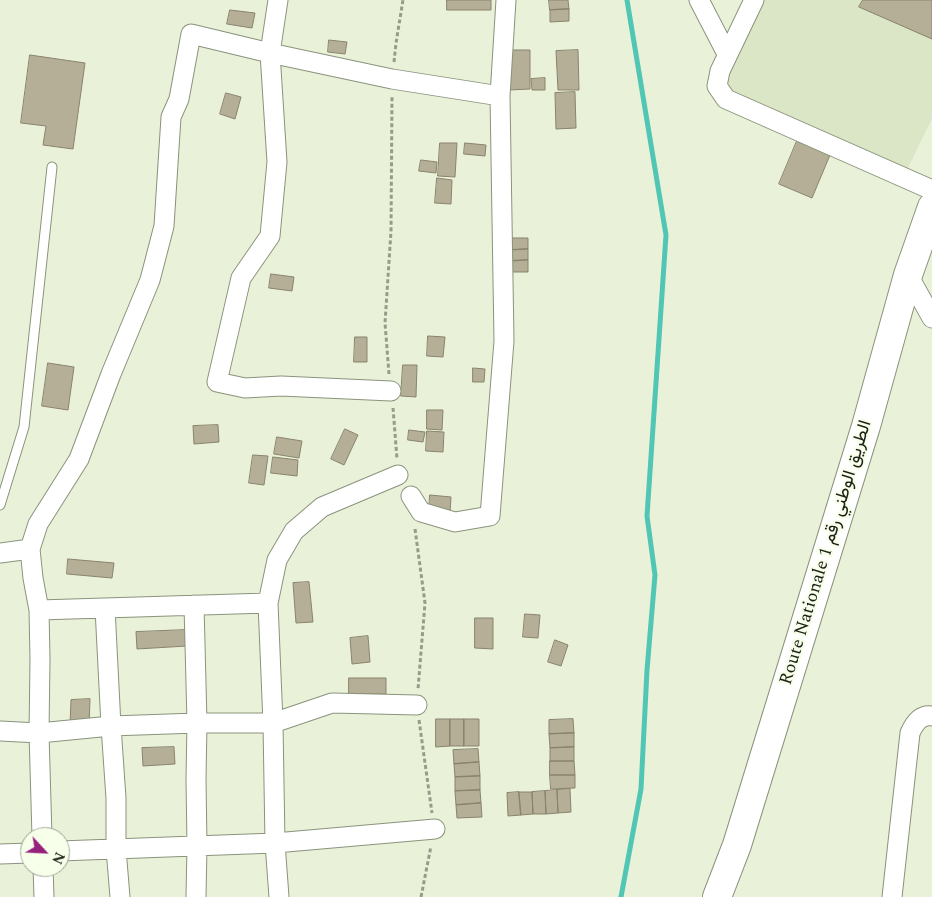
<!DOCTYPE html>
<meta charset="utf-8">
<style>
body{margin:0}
#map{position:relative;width:932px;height:897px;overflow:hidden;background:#e9f2d9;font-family:Spectral,serif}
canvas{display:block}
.north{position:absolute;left:20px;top:827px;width:50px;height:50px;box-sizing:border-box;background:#f7ffea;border:1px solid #9fa696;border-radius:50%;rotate:115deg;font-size:14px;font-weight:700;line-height:20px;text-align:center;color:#1c2017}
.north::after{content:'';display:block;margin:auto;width:18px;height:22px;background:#96217d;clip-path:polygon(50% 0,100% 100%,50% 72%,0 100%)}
</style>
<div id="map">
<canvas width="932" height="897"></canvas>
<div class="north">N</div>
</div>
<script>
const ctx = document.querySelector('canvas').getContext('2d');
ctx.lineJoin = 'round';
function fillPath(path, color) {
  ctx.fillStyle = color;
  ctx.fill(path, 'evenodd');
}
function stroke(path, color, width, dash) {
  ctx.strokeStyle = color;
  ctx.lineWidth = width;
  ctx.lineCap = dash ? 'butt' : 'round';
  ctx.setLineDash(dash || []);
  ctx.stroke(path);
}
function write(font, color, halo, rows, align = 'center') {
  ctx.font = font + ' Spectral,Vazirmatn,serif';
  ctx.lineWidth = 4.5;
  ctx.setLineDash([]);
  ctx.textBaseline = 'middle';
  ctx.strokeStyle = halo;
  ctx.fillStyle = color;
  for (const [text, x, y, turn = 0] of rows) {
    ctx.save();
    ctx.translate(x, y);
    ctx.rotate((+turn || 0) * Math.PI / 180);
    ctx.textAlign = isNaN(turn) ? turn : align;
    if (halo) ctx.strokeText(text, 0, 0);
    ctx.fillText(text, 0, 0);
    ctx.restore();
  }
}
const built = new Path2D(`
 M758,0H932V119L904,176L721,86Z`);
const stream = new Path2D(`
 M621,897L641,789L647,670L655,575L647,516L666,235L627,0`);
const building = new Path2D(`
 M447,0H491V10H447Z
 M549,0H568L569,9L550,10Z
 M863,0H932V39L859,7Z
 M569,9V21L550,22V10Z
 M230,10L255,13L252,28L227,24Z
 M329,40L347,42L345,54L328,52Z
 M508,50H530V89L509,90Z
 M578,50L579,90H558L556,51Z
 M30,55L85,63L73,149L43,145L46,126L21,123Z
 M545,78V90H532L531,79Z
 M575,92L576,128L556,129L555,93Z
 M226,93L241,97L235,119L220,114Z
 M797,141L830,155L812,198L779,184Z
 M440,143H457L455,177L438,176Z
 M465,143L486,145L485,156L464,154Z
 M421,160L437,162L436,173L419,171Z
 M437,178L452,180L451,204L435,203Z
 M511,238H528V249L511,250Z
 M528,249V260L511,261V250Z
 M528,260V272H511V261Z
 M271,274L294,277L292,291L269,288Z
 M428,336L445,337L443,357L427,356Z
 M355,337H367V362H354Z
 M48,363L74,367L68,410L42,406Z
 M403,365H417L416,397L401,396Z
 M473,368L485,369L484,382H473Z
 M427,410H443L442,430L427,429Z
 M218,425L219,442L194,444L193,426Z
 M345,429L358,435L344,465L331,459Z
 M409,430L425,432L423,442L408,440Z
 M427,431L444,432L443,452L426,451Z
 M277,437L302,441L299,458L274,454Z
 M253,455L268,456L264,485L249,483Z
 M273,457L298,460L297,476L271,473Z
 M430,495L451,497L450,513L429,511Z
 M68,559L114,563L112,578L67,574Z
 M309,582L313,622L296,623L293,583Z
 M525,614L540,615L538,638L523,637Z
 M475,618H493V649L475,648Z
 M186,630L187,646L137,649L136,632Z
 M368,636L370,662L352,664L350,638Z
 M555,640L568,645L561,666L548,662Z
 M349,678H386V694H349Z
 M90,699L89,726H70L71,700Z
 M436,719H450V746L436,747Z
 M450,719H464V746H450Z
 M464,719H479V746H464Z
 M573,719L574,733L549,734V720Z
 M574,733V747L550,748L549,734Z
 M174,747L175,764L143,766L142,748Z
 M574,747V761H550V748Z
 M478,749L479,762L454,764L453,750Z
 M550,761H574L575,775H550Z
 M479,762L480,776L455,777L454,764Z
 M550,775H575V788L551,789Z
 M480,776V790L455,791V777Z
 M570,789L571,812L558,813L557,790Z
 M480,790L481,803L456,805L455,791Z
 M557,790L558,813L546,814L545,791Z
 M545,791L546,814H533L532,792Z
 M519,792L521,815L508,816L507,793Z
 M519,792H532L533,814L521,815Z
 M481,803L482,817L457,818L456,805Z`);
const path = new Path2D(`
 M394,62L396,43L403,0
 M389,374L385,323L391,231L392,96
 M393,408L397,459
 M415,529L425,603L418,689
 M419,720L432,813
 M421,897L431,846`);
const lane = new Path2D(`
 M0,505L24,427L52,167`);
const street = new Path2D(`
 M278,0L270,53L277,162L270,236L241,278L217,382L245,388L281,386L391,391
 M699,0L727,54
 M754,0L720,71L717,86L726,99L932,190
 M908,275L932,318
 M411,496L421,512L455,522L490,516L504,341L500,96L506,0
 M0,553L30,549
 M194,605L197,723L196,779L197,846L196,897
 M105,608L111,726L116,798V849L120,897
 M39,610L268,603
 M0,731L39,733L111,726L197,723H273L332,703L417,705
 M42,837L39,733L40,659L39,610L33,578L30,549L38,524L79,459L111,374L150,280L164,226L171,117L179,99L191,34L270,53L392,79L500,96
 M60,851L275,843L435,829
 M0,854L30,853
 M43,867L44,897
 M279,897L275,843L273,723L268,603L277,560L294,531L322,507L398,475
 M892,897L910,733C914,724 920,714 932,716`);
const highway = new Path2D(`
 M717,897L737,845L761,767L866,426L908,275L932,207`);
const streetNames = [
 ["Route Nationale الطريق الوطني رقم 1",827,553,-73]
];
fillPath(built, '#dbe6c6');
stroke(stream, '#51c6b4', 5);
fillPath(building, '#b5af97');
stroke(building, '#89836c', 1);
stroke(lane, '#8a937c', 11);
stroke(street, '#8a937c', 21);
stroke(highway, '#8a937c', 30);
stroke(path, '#959c8a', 3, [4, 2.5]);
stroke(lane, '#fff', 9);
stroke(street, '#fff', 19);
stroke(highway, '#fff', 28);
write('18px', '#1c2017', '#f7ffea', streetNames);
</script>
